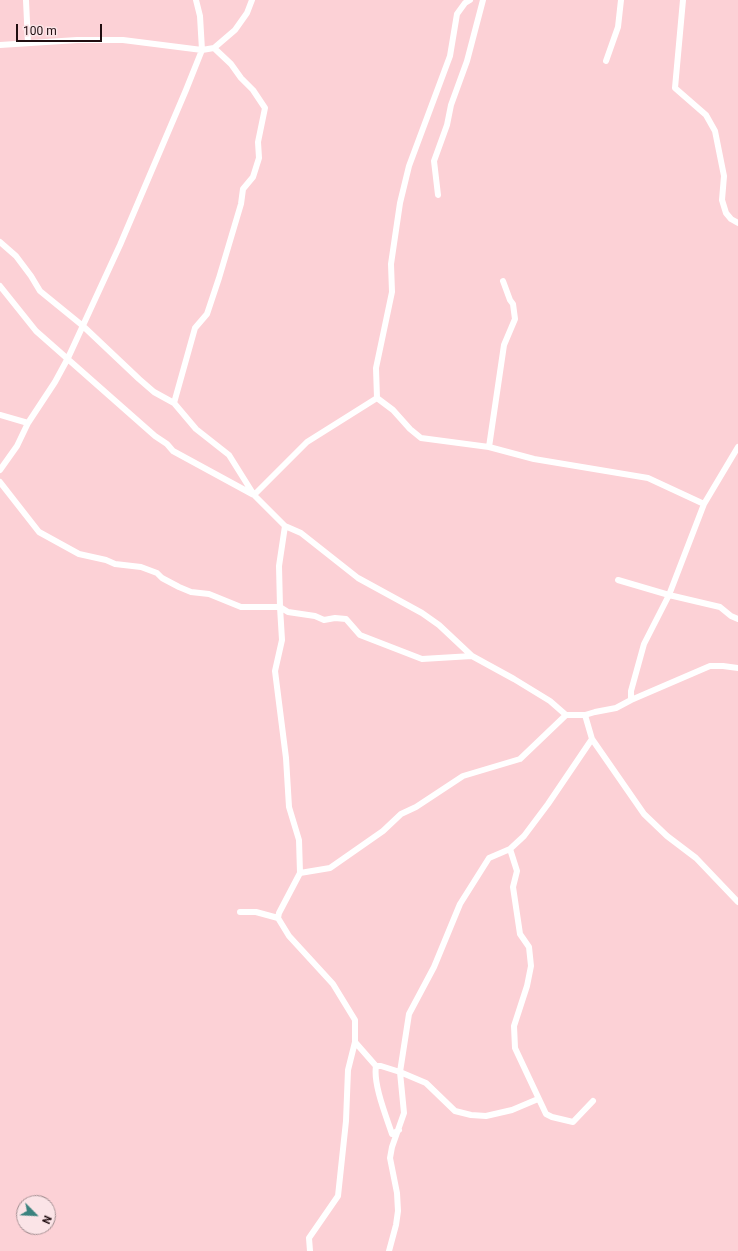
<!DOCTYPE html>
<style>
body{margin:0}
#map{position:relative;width:738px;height:1251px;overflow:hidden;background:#fcd1d6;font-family:Roboto,sans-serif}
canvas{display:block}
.north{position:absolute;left:16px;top:1195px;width:40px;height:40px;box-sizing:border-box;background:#fbe4e7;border:1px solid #a38e91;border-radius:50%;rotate:114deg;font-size:11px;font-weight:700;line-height:16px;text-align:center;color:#200e11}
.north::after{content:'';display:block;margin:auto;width:14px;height:18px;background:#3a827e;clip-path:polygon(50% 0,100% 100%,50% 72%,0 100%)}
.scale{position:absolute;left:16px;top:24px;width:86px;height:18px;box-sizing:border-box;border:2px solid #200e11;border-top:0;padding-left:5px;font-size:12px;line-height:14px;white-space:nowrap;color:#200e11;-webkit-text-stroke:3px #fbe4e7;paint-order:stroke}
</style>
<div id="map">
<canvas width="738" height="1251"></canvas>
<div class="north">N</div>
<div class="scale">100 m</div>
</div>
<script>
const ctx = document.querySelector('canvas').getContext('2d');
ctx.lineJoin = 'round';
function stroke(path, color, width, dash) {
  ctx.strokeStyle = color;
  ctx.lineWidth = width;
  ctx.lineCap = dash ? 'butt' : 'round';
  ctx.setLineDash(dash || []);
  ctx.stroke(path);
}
const street = new Path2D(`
 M26,0L28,43
 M683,0L675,88L706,115L715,131L724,176L722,200L726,213L731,219L738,223
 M0,45L77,40H123L202,50L214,48L235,30L247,13L252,0
 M606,61L618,27L621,0
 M438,195L434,161L447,125L451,105L467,61L483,0
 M0,242L16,256L31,276L40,291L83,326L139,379L154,392L174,403L196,429L229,455L254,495L285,526L301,533L358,578L422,613L439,625L472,656L514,679L550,701L566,715H585L595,712L616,708L631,700L710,666H723L738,668
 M0,286L36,331L155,436L167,444L173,451L252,494
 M377,398L376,368L392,292L391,264L400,203L409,166L450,56L457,14L465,3L470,0
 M377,398L393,410L410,429L421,438L489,447L534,459L648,478L704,504
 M174,403L195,328L207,314L219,278L241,204L243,189L253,177L259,158L258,142L265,108L253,90L241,78L231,64L214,48
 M0,415L28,423
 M489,447L504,345L515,319L513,304L510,300L503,281
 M0,470L17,446L28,423L55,382L68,358L120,245L186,90L202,50L200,16L196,0
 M0,482L39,532L79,554L106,560L115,564L141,567L157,573L162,578L179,587L191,592L209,594L241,607H280L288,612L315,616L324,620L335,618L346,619L360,635L422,659L472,656
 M254,495L307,442L377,398
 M618,580L669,595L720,607L731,616L738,619
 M631,700V691L644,644L669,595L704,504L738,447
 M585,715L592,739L644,814L667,836L696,858L738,902
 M510,849L517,871L513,887L520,934L529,947L531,966L527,986L514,1026L515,1048L546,1114L552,1117L573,1122L593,1101
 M300,873L330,868L383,831L401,814L416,807L463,776L520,759L566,715
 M240,912H256L278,918L289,936L333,984L355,1020V1042L376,1066H381L400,1072L426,1083L455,1111L471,1115L486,1116L512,1110L538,1099
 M278,918L279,913L300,873L299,840L289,807L286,758L275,671L282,640L280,607L279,566L285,526
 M376,1066C373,1084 386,1116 392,1134L399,1130
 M310,1251L309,1238L338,1196L346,1121L348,1070L355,1042
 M389,1251L396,1225L398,1211L397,1193L390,1158L392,1147L404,1113L400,1072L409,1014L434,967L460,904L489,858L510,849L524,836L548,804L592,739`);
stroke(street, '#fff', 6);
</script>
